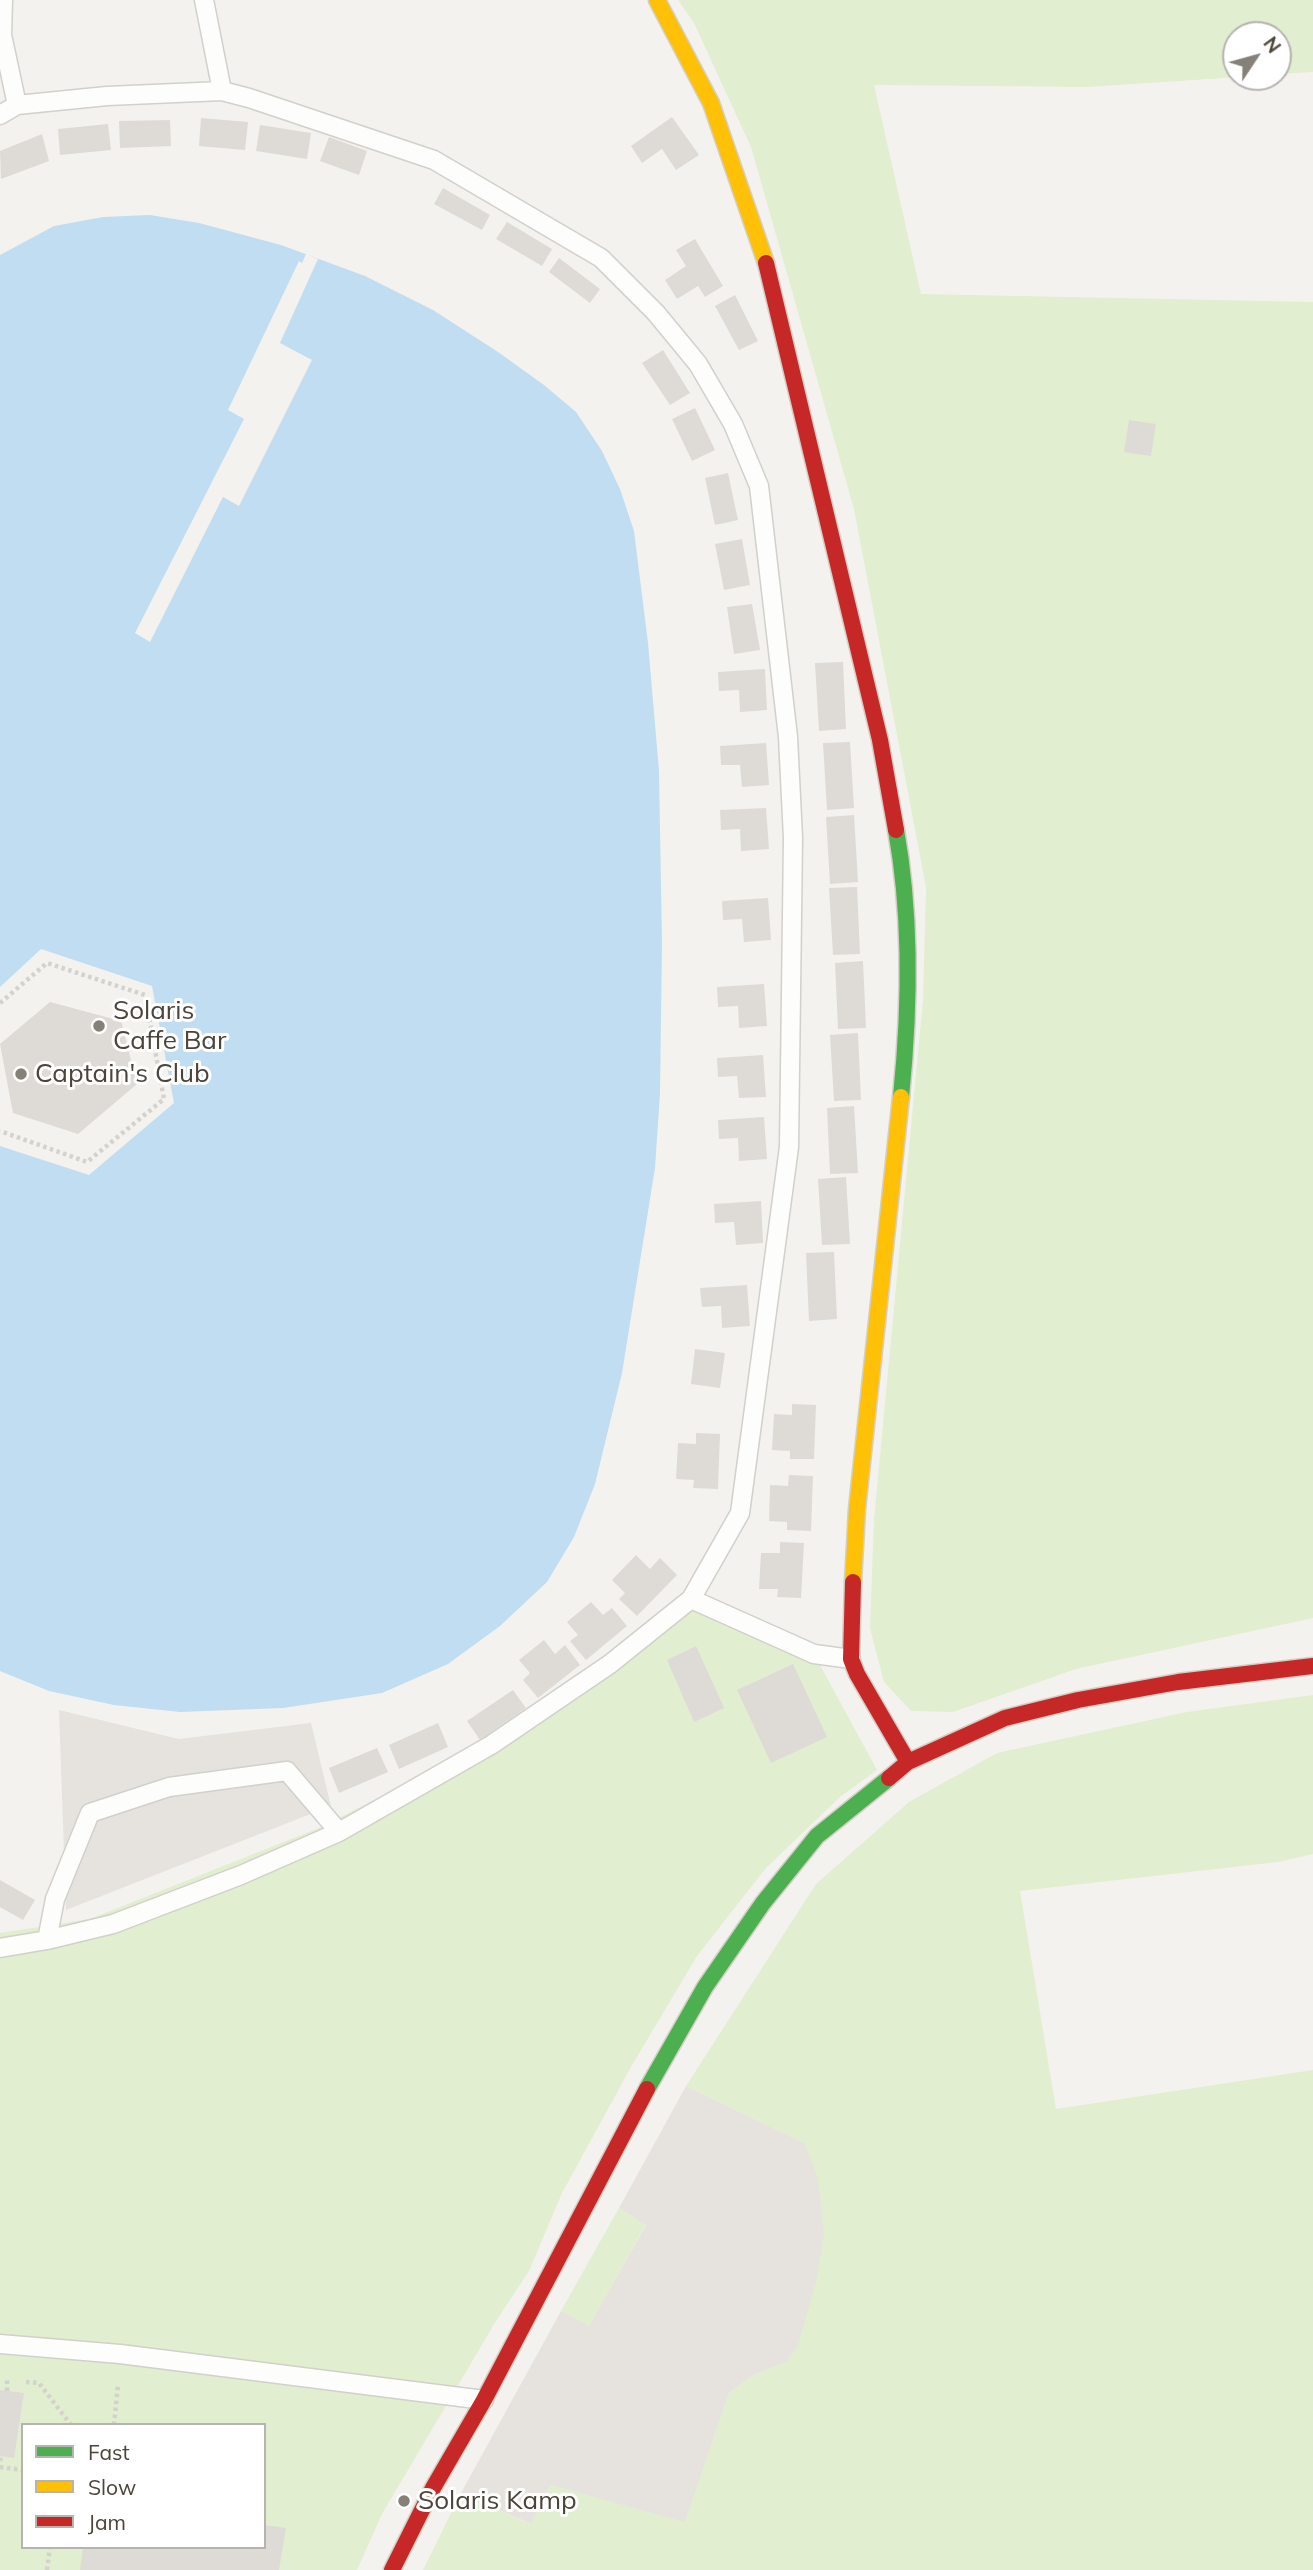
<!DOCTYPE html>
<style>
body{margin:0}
#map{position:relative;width:1313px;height:2570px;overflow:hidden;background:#f4f2ee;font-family:Mulish,sans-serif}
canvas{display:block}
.legend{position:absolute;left:21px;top:2423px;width:245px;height:126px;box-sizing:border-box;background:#fff;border:2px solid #b7b4b0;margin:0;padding:9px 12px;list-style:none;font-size:21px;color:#4b4439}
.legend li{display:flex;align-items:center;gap:14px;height:35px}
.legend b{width:35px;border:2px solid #b7b4b0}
.north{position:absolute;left:1222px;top:21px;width:70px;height:70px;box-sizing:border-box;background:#fff;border:2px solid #b7b4b0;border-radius:50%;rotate:54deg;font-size:19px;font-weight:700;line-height:28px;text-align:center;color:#4b4439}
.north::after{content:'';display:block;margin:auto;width:24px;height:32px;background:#868178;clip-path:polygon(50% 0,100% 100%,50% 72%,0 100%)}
</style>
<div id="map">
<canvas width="1313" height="2570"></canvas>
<ul class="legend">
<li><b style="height:9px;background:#4caf50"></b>Fast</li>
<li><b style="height:9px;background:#ffc107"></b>Slow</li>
<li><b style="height:9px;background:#c62828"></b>Jam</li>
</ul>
<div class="north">N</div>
</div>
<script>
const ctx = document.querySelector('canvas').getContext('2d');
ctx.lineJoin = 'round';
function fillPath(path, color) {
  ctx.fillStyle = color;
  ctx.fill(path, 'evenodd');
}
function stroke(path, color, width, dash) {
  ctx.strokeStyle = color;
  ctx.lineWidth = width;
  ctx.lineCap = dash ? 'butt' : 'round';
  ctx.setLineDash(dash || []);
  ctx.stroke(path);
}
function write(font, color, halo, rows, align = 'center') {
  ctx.font = font + ' Mulish,sans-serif';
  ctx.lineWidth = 6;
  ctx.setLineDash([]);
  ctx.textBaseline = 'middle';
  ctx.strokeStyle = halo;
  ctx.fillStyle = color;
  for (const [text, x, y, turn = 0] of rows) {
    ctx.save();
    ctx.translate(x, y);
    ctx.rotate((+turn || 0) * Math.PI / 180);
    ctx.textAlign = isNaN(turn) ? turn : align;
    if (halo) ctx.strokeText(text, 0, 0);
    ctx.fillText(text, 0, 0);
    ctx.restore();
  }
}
const green = new Path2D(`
 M678,0H1313V72L1278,74V35H1236V77H1239L1088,87L874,85L921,294L1313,302V1618L1076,1669L953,1712L911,1711L884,1682L870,1628L874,1520L923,1000L926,887L854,509L751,147L694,23Z
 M673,1600L814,1654L877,1770L840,1797L766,1868L697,1956L631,2067L562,2193L529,2271L496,2321L382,2514L357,2570H0V1933L90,1919L319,1828L475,1749L547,1701ZM23,2425H264V2547H23Z
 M1313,1695V1854L1278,1862L1020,1891L1056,2109L1313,2070V2570H423L461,2493L530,2524L550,2485L685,2521L729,2393L752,2376L786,2362L804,2143L686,2086L816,1884L909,1802L997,1753L1187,1712Z
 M619,2208L646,2224L589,2327L561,2311Z`);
const parking = new Path2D(`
 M59,1710L179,1739L311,1723L331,1806L66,1910Z
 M686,2086L804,2143L818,2178L824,2234L816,2282L798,2346L786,2362L752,2376L729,2393L685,2522L550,2485L531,2524L461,2493L561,2311L589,2326L646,2225L619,2208Z`);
const water = new Path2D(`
 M150,215L199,223L281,245L365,276L433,310L498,352L544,385L576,412L602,451L620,489L634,531L648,643L659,771L662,943L660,1093L655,1168L622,1373L595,1484L574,1537L547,1582L500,1626L448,1664L382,1693L283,1708L180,1712L114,1705L49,1691L0,1671V255L54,226L103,217Z`);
const pier = new Path2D(`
 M306,254L318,259L280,343L312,360L239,506L223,497L150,642L135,633L244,419L228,410L299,261L302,263Z
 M41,949L152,986L174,1103L89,1175L0,1146V987Z`);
const building = new Path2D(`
 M672,117L699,155L676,170L662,149L642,163L631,146Z
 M201,118L248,122L245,150L199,146Z
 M170,120L171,146L120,148L119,121Z
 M108,124L111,150L60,155L58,129Z
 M260,125L311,133L307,159L256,151Z
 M42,134L49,161L1,179L0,151Z
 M329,137L367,151L359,175L320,161Z
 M443,188L490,215L482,230L434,204Z
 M507,222L552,249L542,266L496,239Z
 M695,239L723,286L705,297L698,286L677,299L665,280L686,266L676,250Z
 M559,258L600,289L590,303L549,272Z
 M735,295L758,341L739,350L715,306Z
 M663,350L690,393L670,405L642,363Z
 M695,408L715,450L692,461L672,419Z
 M1129,420L1156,424L1151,456L1124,452Z
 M728,473L738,520L715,525L705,478Z
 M742,539L750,585L724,590L715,544Z
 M752,604L760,650L734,654L727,607Z
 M843,662L846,729L819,731L815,663Z
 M765,669L767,710L740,712L739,690L719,691L718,672Z
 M850,742L854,808L827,810L823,743Z
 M766,743L769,785L742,787L740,765H721L720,746Z
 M766,808L769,849L741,851L740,829L721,830L720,810Z
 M854,815L858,882L830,884L826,817Z
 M857,887L860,954L833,955L829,888Z
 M768,898L771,940L744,942L742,919L723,920L722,901Z
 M863,961L866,1028L838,1029L835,963Z
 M764,984L767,1026L739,1028L738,1006L718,1007L717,987Z
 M50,1002L121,1021L137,1084L78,1134L13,1113L0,1044Z
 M858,1033L861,1100L834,1101L830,1035Z
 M763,1055L766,1097L739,1098L737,1076L718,1077L717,1058Z
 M854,1106L858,1173L830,1174L827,1108Z
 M764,1117L767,1159L739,1161L738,1138L719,1139L718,1120Z
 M846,1177L850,1244L822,1245L818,1179Z
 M761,1201L763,1243L736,1245L734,1222L715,1223L714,1204Z
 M834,1252L837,1319L809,1321L806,1253Z
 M747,1285L750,1326L722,1328L721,1306L702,1307L700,1288Z
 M695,1349L725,1353L720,1388L691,1384Z
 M792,1404L816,1405L814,1459H790V1451L772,1450L774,1414L792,1415Z
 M696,1433L720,1434L718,1489L693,1488L694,1480L676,1479L678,1443L696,1444Z
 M789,1475L813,1476L811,1531L787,1530V1522L769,1521L770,1485L788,1486Z
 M780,1542L804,1543L801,1598L777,1597L778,1589H759L761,1553H780Z
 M636,1555L650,1569L660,1558L677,1575L637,1616L619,1599L625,1593L612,1580Z
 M591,1602L603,1615L612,1608L627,1626L586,1660L570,1641L578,1635L567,1622Z
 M544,1640L555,1654L565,1645L580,1665L538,1698L523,1680L530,1673L519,1660Z
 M696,1646L724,1708L694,1722L667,1660Z
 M793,1664L827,1737L771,1763L737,1690Z
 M513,1690L526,1708L480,1740L467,1721Z
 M438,1723L448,1747L399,1769L389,1745Z
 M377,1748L388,1772L339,1793L329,1768Z
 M0,1880L35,1900L23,1920L0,1907Z
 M0,2390L24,2393L14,2458L0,2456Z
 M264,2525L286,2528L279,2570H80L83,2547H264Z`);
const path = new Path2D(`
 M0,1003L47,963L145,995L164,1099L87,1162L0,1131
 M26,2382L39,2383L71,2425
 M7,2391V2380H10
 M114,2425L118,2384
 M0,2461L1,2456
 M0,2467L23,2470
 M47,2570L50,2547`);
const lane = new Path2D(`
 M3,0L2,35L17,105
 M204,0L222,91
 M0,115L17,105L107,96L222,91L249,98L434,160L601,258L656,313L698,364L733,424L759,486L788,737L793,838L789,1147L740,1513L691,1599L610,1664L491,1745L339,1832L241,1875L113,1924L47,1940L0,1948
 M691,1599L814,1654L851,1659
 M47,1940L55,1899L90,1813L169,1787L287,1771L339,1832
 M0,2344L120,2354L484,2400`);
const fast = new Path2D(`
 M896,830C912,918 910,1008 901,1097
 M647,2089L705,1987L763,1903L817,1836L889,1778`);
const slow = new Path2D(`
 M657,0L711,103L766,263
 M853,1582L857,1509L901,1097`);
const jam = new Path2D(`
 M766,263L880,740L896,830
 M853,1582L851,1659L857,1674L908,1762
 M889,1778L908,1762L1005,1718L1078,1700L1178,1682L1313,1666
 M392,2570L433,2488L484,2400L647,2089`);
const markers = [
 [99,1026,7,"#868178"],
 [21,1074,7,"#868178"],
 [404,2501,7,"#868178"]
];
const poiNames = [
 ["Solaris",113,1011],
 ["Caffe Bar",113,1041],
 ["Captain's Club",35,1074],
 ["Solaris Kamp",418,2501]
];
fillPath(green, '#e1eecf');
fillPath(parking, '#e6e3df');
fillPath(water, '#c0ddf1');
fillPath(pier, '#f4f2ee');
fillPath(building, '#dedbd6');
stroke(lane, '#d2d0cb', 21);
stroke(fast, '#d3cfc5', 19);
stroke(slow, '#d3cfc5', 19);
stroke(jam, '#d3cfc5', 19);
stroke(path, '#d3d2cc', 4.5, [3.5, 3.5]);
stroke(lane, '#fdfdfc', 18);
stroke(fast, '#4caf50', 16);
stroke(slow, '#ffc107', 16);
stroke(jam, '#c62828', 16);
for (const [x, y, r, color] of markers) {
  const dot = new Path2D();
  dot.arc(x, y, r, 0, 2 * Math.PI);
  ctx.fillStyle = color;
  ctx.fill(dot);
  stroke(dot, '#fff', 2.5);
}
write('26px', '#4b4439', '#fff', poiNames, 'left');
</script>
